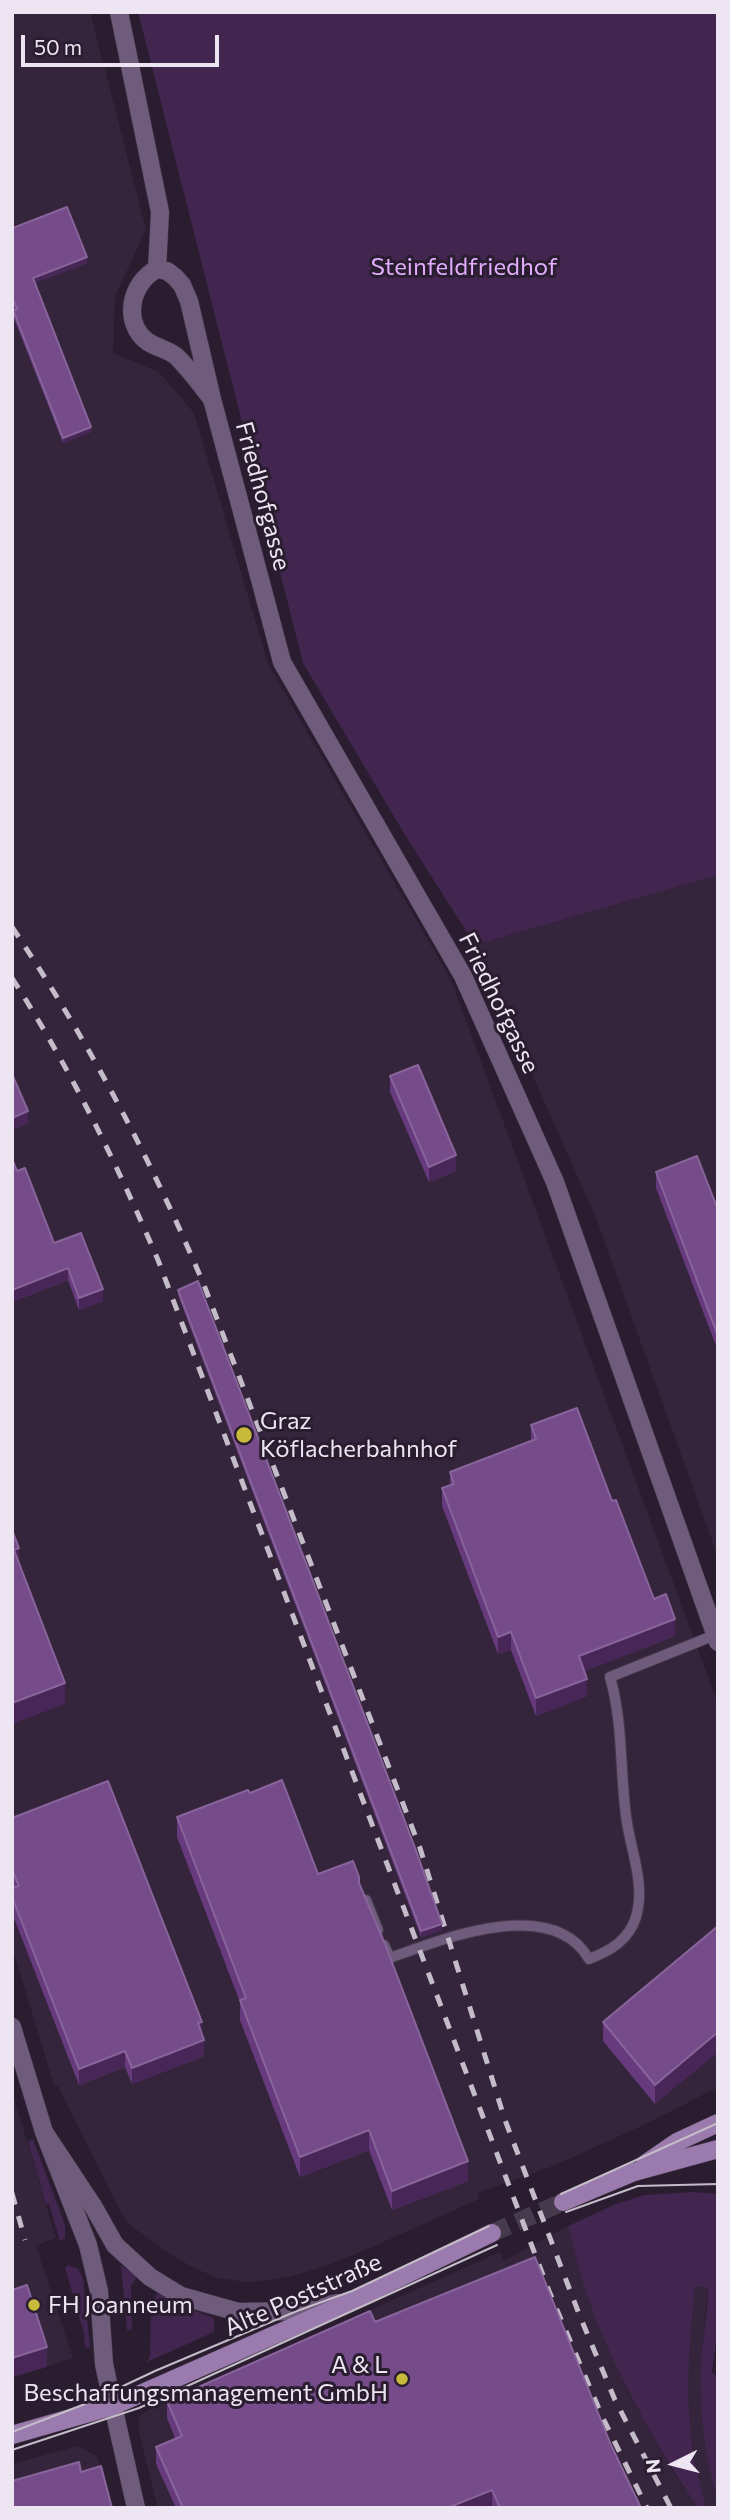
<!DOCTYPE html>
<meta charset="utf-8">
<style>
body{margin:0}
#map{position:relative;width:730px;height:2520px;overflow:hidden;background:#291d2f;font-family:Commissioner,sans-serif}
canvas{display:block}
.frame{position:absolute;inset:0;border:14px solid #ede5f1;pointer-events:none}
.north{position:absolute;left:639px;top:2429px;width:70px;height:70px;-webkit-text-stroke:5px #291d2f;paint-order:stroke;rotate:264deg;font-size:19px;font-weight:700;line-height:28px;text-align:center;color:#ede5f1}
.north::after{content:'';display:block;margin:auto;width:24px;height:32px;background:#ede5f1;clip-path:polygon(50% 0,100% 100%,50% 72%,0 100%)}
.scale{position:absolute;left:21px;top:35px;width:198px;height:32px;box-sizing:border-box;border:4px solid #ede5f1;border-top:0;padding-left:9px;font-size:21px;line-height:24px;white-space:nowrap;color:#ede5f1;-webkit-text-stroke:5px #291d2f;paint-order:stroke}
</style>
<div id="map">
<canvas width="730" height="2520"></canvas>
<div class="frame"></div>
<div class="north">N</div>
<div class="scale">50 m</div>
</div>
<script>
const ctx = document.querySelector('canvas').getContext('2d');
ctx.lineJoin = 'round';
function fillPath(path, color) {
  ctx.fillStyle = color;
  ctx.fill(path, 'evenodd');
}
function stroke(path, color, width, dash) {
  ctx.strokeStyle = color;
  ctx.lineWidth = width;
  ctx.lineCap = dash ? 'butt' : 'round';
  ctx.setLineDash(dash || []);
  ctx.stroke(path);
}
function write(font, color, halo, rows, align = 'center') {
  ctx.font = font + ' Commissioner,sans-serif';
  ctx.lineWidth = 6;
  ctx.setLineDash([]);
  ctx.textBaseline = 'middle';
  ctx.strokeStyle = halo;
  ctx.fillStyle = color;
  for (const [text, x, y, turn = 0] of rows) {
    ctx.save();
    ctx.translate(x, y);
    ctx.rotate((+turn || 0) * Math.PI / 180);
    ctx.textAlign = isNaN(turn) ? turn : align;
    if (halo) ctx.strokeText(text, 0, 0);
    ctx.fillText(text, 0, 0);
    ctx.restore();
  }
}
const built = new Path2D(`
 M12,12H90L146,229L115,297L113,353L159,372L194,413L268,664L451,980L718,1704V2087L646,2124L553,2166L477,2193L479,2199L370,2248L326,2266L292,2276L270,2280L246,2282L218,2278L192,2267L165,2251L130,2225L122,2214L58,2086L54,2085L12,1947Z
 M718,875V1557L596,1218L475,945Z
 M12,2091L56,2238L36,2246L73,2358L12,2378Z
 M568,2226L590,2304L628,2392L672,2470L698,2508H158L139,2433L138,2418L151,2408L500,2252L504,2261Z
 M695,2286L708,2288L701,2360L703,2424L718,2508H707L699,2482L689,2424L687,2357Z
 M78,2446L97,2456L113,2508H12V2464Z`);
const green = new Path2D(`
 M138,12H718V875L475,945L405,835L303,663Z
 M33,2139L65,2225V2238L60,2241L49,2204H46L28,2142Z
 M695,2192L718,2194V2327L712,2372L718,2378V2500C704,2456 699,2406 701,2359C703,2335 708,2311 708,2288L695,2286C687,2363 682,2433 707,2508H698C655,2444 617,2376 590,2304C581,2279 575,2252 568,2226L616,2204L644,2195Z
 M68,2265L78,2269L83,2278L90,2347L85,2348L84,2334L65,2268Z
 M121,2265L137,2277L131,2286L132,2326L131,2330H127Z
 M158,2293L171,2302L214,2318V2332L147,2362L150,2356L151,2303Z`);
const secondaryTunnel = new Path2D(`
 M492,2233L563,2202`);
const service = new Path2D(`
 M366,1900L378,1930
 M384,1945L390,1958C442,1939 552,1895 589,1959C610,1951 629,1940 636,1917C646,1884 630,1849 626,1816C620,1770 623,1722 610,1677L715,1635`);
const minor = new Path2D(`
 M119,12L160,212L157,269
 M212,399C201,385 190,370 177,357C170,350 157,348 148,342C122,323 130,283 157,269L167,271L175,277L182,285L189,301L212,399L282,662L463,976L555,1182L718,1642
 M113,2406L136,2508`);
const tertiary = new Path2D(`
 M12,2027L44,2132L88,2245L99,2291L104,2364L113,2406
 M44,2132L93,2206L115,2245L150,2277L181,2296L238,2312L297,2311L338,2303`);
const secondary = new Path2D(`
 M645,2164L677,2142L718,2123
 M563,2202L634,2172L718,2149
 M12,2435L113,2406L356,2299L492,2233`);
const tram = new Path2D(`
 M561,2194L718,2123
 M566,2212L638,2186L718,2184
 M12,2432L85,2404L155,2371L297,2311L352,2291L489,2226
 M12,2450L139,2408L497,2245`);
const rail = new Path2D(`
 M12,927C88,1040 151,1159 204,1285L420,1848L505,2120L579,2314L615,2400L671,2508
 M12,978C70,1068 116,1162 158,1260L549,2291L602,2416L647,2508
 M12,2193L25,2240`);
const wall = new Path2D(`
 M12,226L13,228L87,263L35,283L91,432L63,443L13,316V310L15,309L12,303Z
 M390,1076L456,1171L429,1182L390,1092Z
 M12,1159L17,1171L54,1243L103,1301L79,1310L68,1280L12,1302Z
 M656,1172L718,1210V1351L656,1188Z
 M178,1290L442,1930L421,1937L178,1295Z
 M531,1425L612,1501L654,1599L675,1636L584,1671L587,1696L536,1716L511,1650L498,1654L442,1506V1488L450,1485V1472L531,1441Z
 M250,1793L318,1874L359,1884L468,2181L392,2210L369,2150L300,2177L240,2020V2002L177,1837V1817Z
 M12,1818L202,2035L204,2056L132,2084L125,2067L79,2085L12,1913V1888H13L12,1885Z
 M718,1926L655,2104L603,2041V2022Z
 M375,2322L611,2445L641,2508H176L156,2464V2447L175,2438L167,2418V2401Z`);
const shadedWall = new Path2D(`
 M87,257V263L33,284V278Z
 M91,427V432L63,443V438Z
 M28,1111V1124L12,1130V1118Z
 M456,1155V1171L429,1182V1167Z
 M68,1268V1280L12,1302V1290Z
 M103,1289V1301L79,1310V1298Z
 M19,1548V1569L14,1550Z
 M675,1619V1636L579,1673V1656Z
 M511,1632V1650L498,1654V1637Z
 M587,1679V1696L536,1716V1698Z
 M65,1683V1704L12,1724V1703Z
 M442,1924V1930L421,1937V1931Z
 M202,2022V2037L198,2023Z
 M718,2032V2052L655,2104V2085Z
 M204,2040V2056L132,2084V2068Z
 M125,2051V2067L79,2085V2069Z
 M369,2130V2150L300,2177V2157Z
 M468,2161V2181L392,2210V2191Z
 M47,2347V2367L12,2377V2358Z
 M492,2490V2507L447,2508Z`);
const building = new Path2D(`
 M67,207L87,257L33,278L91,427L63,438L13,310L17,309L12,297V226L13,228Z
 M418,1065L456,1155L429,1167L390,1076Z
 M12,1074L28,1111L12,1118Z
 M697,1156L718,1210V1336L656,1172Z
 M12,1159L17,1171L25,1168L54,1243L81,1233L103,1289L79,1298L68,1268L12,1290Z
 M198,1281L414,1845L442,1924L421,1931L178,1290Z
 M577,1408L612,1501L616,1500L654,1599L666,1594L675,1619L579,1656L587,1679L536,1698L511,1632L498,1637L442,1488L454,1484L450,1472L536,1439L531,1425Z
 M12,1530L19,1548L14,1550L65,1683L12,1703Z
 M282,1780L318,1874L353,1861L359,1877V1883L385,1944L468,2161L392,2191L369,2130L300,2157L240,2000L246,1998L177,1817L248,1790L250,1793Z
 M108,1781L202,2022L198,2023L204,2040L132,2068L125,2051L79,2069L12,1897V1888L19,1886L12,1870V1818Z
 M718,1926V2032L655,2085L603,2022Z
 M535,2257L611,2445L641,2508H500L492,2490L447,2508H183L156,2447L182,2436L167,2401L370,2311L375,2322Z
 M27,2285L47,2347L12,2358V2290Z
 M79,2462L81,2472L101,2466L112,2508H12V2481Z`);
const markers = [
 [244,1435,9,"#c8bb3b"],
 [34,2305,7,"#c8bb3b"],
 [402,2379,7,"#c8bb3b"]
];
const parkNames = [
 ["Steinfeldfriedhof",464,267]
];
const streetNames = [
 ["Friedhofgasse",263,496,75],
 ["Friedhofgasse",499,1003,64],
 ["Alte Poststraße",303,2295,-24]
];
const poiNames = [
 ["Graz",260,1421],
 ["Köflacherbahnhof",260,1449],
 ["FH Joanneum",48,2305],
 ["A & L",388,2365,"right"],
 ["Beschaffungsmanagement GmbH",388,2393,"right"]
];
fillPath(built, '#34253c');
fillPath(green, '#42264f');
stroke(secondaryTunnel, '#463b4c', 18, [18, 9]);
stroke(service, '#44394a', 12);
stroke(minor, '#44394a', 19);
stroke(tertiary, '#44394a', 19);
stroke(secondary, '#44394a', 19);
stroke(service, '#6f5b7b', 10);
stroke(minor, '#6f5b7b', 18);
stroke(tertiary, '#6f5b7b', 18);
stroke(secondary, '#9b7aad', 18);
stroke(tram, '#c4bcc9', 2);
stroke(rail, '#c4bcc9', 5, [12, 12]);
fillPath(wall, '#673a7d');
fillPath(shadedWall, '#482758');
fillPath(building, '#754c89');
stroke(building, '#88649a', 2);
for (const [x, y, r, color] of markers) {
  const dot = new Path2D();
  dot.arc(x, y, r, 0, 2 * Math.PI);
  ctx.fillStyle = color;
  ctx.fill(dot);
  stroke(dot, '#291d2f', 2.5);
}
write('24px', '#e2adfe', '#291d2f', parkNames);
write('24px', '#ede5f1', '#291d2f', streetNames);
write('24px', '#ede5f1', '#291d2f', poiNames, 'left');
</script>
